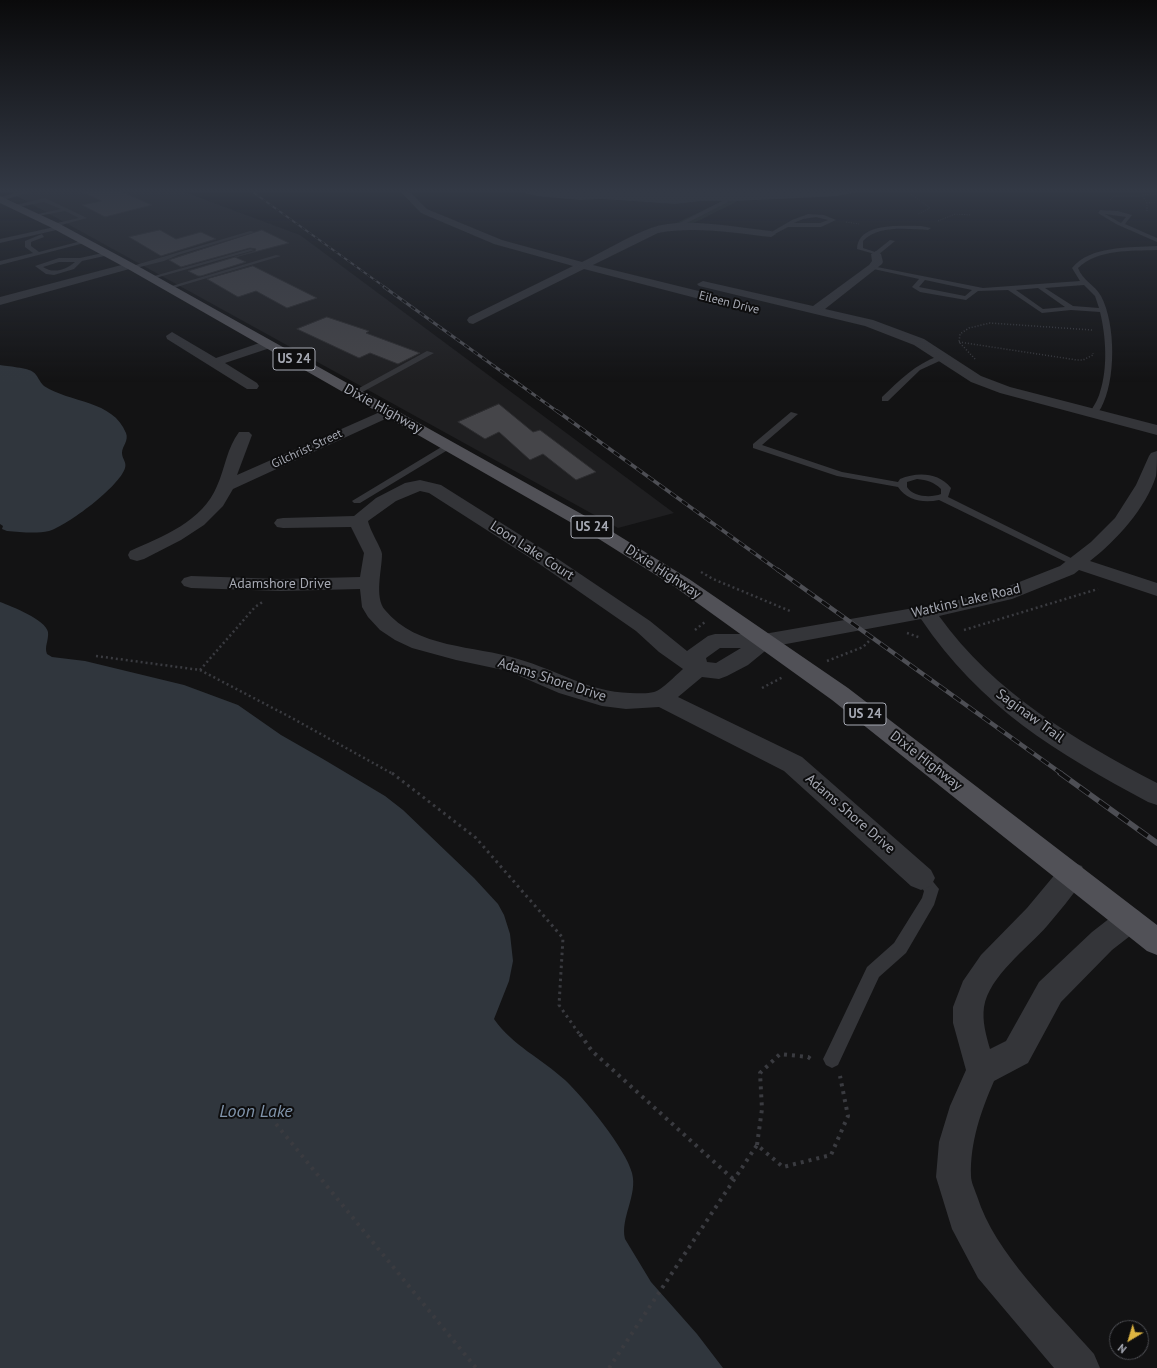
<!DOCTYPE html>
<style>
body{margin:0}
#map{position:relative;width:1157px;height:1368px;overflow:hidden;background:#131314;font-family:"PT Sans",sans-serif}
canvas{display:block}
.north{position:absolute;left:1109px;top:1320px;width:40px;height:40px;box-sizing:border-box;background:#0e0e0f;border:1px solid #4b4c51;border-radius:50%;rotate:218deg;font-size:11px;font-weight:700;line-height:16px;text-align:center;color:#a6a9b3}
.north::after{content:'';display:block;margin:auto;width:14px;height:18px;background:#deb541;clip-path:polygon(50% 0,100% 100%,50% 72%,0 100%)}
</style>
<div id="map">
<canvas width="1157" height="1368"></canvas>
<div class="north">N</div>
</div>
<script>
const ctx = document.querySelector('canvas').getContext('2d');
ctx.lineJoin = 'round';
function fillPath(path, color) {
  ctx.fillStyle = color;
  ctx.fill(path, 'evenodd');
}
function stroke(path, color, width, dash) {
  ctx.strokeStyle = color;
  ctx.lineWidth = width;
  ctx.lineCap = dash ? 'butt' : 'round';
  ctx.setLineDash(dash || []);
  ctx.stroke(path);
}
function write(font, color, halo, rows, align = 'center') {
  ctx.font = font + ' "PT Sans",sans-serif';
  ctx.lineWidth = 4;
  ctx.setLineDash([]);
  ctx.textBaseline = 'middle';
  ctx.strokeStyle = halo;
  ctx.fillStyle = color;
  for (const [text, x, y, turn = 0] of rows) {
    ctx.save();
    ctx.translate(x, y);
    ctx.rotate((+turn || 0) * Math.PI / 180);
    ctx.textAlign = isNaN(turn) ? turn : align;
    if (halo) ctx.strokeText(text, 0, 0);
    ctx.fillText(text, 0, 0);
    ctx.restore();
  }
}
const built = new Path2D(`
 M6,190H179L300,235L674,513L618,528Z`);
const green = new Path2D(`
 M722,201H738L686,227H668Z`);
const water = new Path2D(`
 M514,190H1048L993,192L929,191L857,192L837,196L738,201H702L675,204L601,199L580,200L537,196Z
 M0,365C6,366 29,368 33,372C38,375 39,382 44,386C70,403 113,400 126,433C129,441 122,446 122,453C122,459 127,462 125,468C120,486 67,526 49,531C36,534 20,532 7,531L2,529L3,526L0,524Z
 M0,602C11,606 46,620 48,632C49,640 44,647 47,654L52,657L85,661L184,685L238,705L281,735L323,759L385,796L403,810L474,878L498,904L504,915L510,934L513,961L509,981L494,1019C512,1045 542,1059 565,1080C584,1098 626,1149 632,1173C638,1195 620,1218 625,1239L651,1282L697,1334L723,1368H0Z`);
const building = new Path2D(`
 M78,190H118L152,205L105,217L82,205L101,201Z
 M160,230L176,239L201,232L216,239L161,256L129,237Z
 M262,230L289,243L235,257L246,262L201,276H198L188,271L255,251L256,249L250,248L181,267L169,260Z
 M253,266L317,298L287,308L256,291L238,297L207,279Z
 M327,317L369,331L366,333L420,353L398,364L370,353L359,358L297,329Z
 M499,404L533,432L540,430L596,472L576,480L543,454L530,460L499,432L485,439L458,422Z`);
const pathFar4 = new Path2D(`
 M914,192H908L930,208L918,214
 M1110,200L1114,196H1141
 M1147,203L1142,195L1157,194
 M1147,211V203L1157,202
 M938,221L955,214L971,215
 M846,222L859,224`);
const pathFar3 = new Path2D(`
 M959,342L1077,360H1083L1093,355V353
 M975,359L959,342L960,334L969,328L990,323L1092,330`);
const pathFar2 = new Path2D(`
 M701,572L713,579L790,611
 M695,630L705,622
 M964,630L1098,589
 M907,633L921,638
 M96,656L200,670L290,717L393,774
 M827,661L863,647L870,640
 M200,670L255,607L264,601
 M762,688L783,677`);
const pathFar1 = new Path2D(`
 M392,773L476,838L563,938L559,1005L580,1035`);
const path = new Path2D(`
 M580,1034L592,1051L733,1179
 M276,1124L476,1368
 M757,1145L762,1109L760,1073L780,1054L808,1057L814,1061
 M609,1368L757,1145L783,1167L831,1155L848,1116L840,1076`);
const service = new Path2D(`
 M29,190H38L0,201V197Z
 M45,198L87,218L54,227L52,224L79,218L65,211L33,217V215L61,209L44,202L14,208L11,206Z
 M726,199L728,202L675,229L670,228Z
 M1100,210L1118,211L1132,215L1125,224L1157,238V242L1116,224L1098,213ZM1105,214L1126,217L1121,223Z
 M808,214L824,215L836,220L821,227H788L773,235L768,234L792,220ZM816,217L828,220L820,223H794L803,219Z
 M59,226L61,229L0,243V239Z
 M921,226L931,228L928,230C908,229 878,225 863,241V248L875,252L890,240L895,241L878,255L857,249C858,222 901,226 921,226Z
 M250,231L255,232L178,255L164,261L132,269L129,267Z
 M42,234L44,237L31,242V246L39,252L85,240L88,242L0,265V261L33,253L25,247V241Z
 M1157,246V250C1131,251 1098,249 1078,268C1083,281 1095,285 1101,296C1116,324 1116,381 1101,408C1098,412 1097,415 1093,416L1089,414C1093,407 1098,400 1100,392C1108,368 1106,336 1100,312L1071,310L1042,313L1008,290L978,291L966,300L920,292L912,287L919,279L869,268L872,266L983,288L1080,281L1072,268C1091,245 1130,248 1157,246ZM925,280L972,290L965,296L919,287ZM1084,285L1095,296L1099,308L1073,306L1045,288ZM1038,288L1065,307L1043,309L1016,290Z
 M250,249L255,250L152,279L147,278Z
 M107,252L110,254L109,255L82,261L74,269L54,275L46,274L35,266L59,258H80ZM59,262H75C66,270 53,274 43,267Z
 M276,255L281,256L170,289L165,288Z
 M427,351L434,353L357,395L350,393Z
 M939,356L946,358L920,370L888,401H882V397C900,380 915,364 939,356Z
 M791,412L798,414L762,445L842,472L898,482L900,479C917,472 938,472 951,488L948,497L1081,563L1080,565H1072L939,500C924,503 907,501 898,487L837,476L753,448V444ZM917,479C927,480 934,482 941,489V494C931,498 913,497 907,487V482Z
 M448,443L452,446L451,448L360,503H354L352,501Z
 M921,872L926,873L939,889L934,905L906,953L879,977L838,1065L832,1068L826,1065L823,1059L826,1053L867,967L894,943L922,898L924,891L914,878L916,873Z`);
const minor = new Path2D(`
 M399,190H408L427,209L502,240L582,262C605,251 627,237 651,228C682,216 738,228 771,231L776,234L771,237C734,233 695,226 658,233L593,265L723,297L725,300L723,303L719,304L584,269L473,324L469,323L467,320L469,317L573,266L494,244L421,213Z
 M876,251L881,254L883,262L882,264L825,309L873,320L924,339L981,376L1010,387L1157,425V435L1000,393L971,382L914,345L865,326L699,286L697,284L703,281L813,306L869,265L872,261L871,254Z
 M129,263L133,264L135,266L133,268L0,305V297Z
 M172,332L216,358L268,340L275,344L273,347L225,363L257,383L259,386L257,389H247L167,339L166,336Z
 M389,408L394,409L396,412L394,415L233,489L223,506L204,525L181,540L144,559L137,561L130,559L128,555L130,551C162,537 203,521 217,486C225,468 227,448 239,432H249L252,435L237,475Z
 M1157,451C1157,459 1157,469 1156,476C1146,508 1116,541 1090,561L1157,583V596L1079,570L1074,574L1012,599L939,616C994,693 1075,740 1157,783V805L1148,802C1057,753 980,707 921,619L770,647L748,665L727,676L719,679L702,677L678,697L802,757L931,870L935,878L931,886L921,890L911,886L784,771L659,707L626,709L602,706L559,693L508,671L456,660L412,648L395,640L380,630L368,617L362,607L360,589L281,591L191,588L184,586L181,582L184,578L191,576L281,579L360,577L364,553L351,527L283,528L277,527L274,523L277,519L283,518L354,516L376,498L405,483L420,480L441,485L552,555L650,621L687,651L708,636L715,634H764L954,601L999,590L1060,566L1091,542L1115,518L1136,485L1149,456L1151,453ZM420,491L429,493L538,563L636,631L659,652L683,669C676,675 662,690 654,692C647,694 638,693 630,693C589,692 557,670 518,659C474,645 417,649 385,610C374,597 382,570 382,554C382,549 370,531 368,521L396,501ZM720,648H741L716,663L707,662L706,658Z
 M1072,862L1082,866L1085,874L1082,882C1071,897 1059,912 1047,926C1028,948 989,976 984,1007C982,1021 986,1035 990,1049L1006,1041L1039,982L1092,932L1119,911L1129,907L1139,911L1143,920L1139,929L1112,950L1061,1002L1028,1063L994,1081C981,1111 970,1142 971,1176C971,1182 975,1190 977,1196C995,1254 1054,1308 1094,1354L1100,1368H1054L978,1278L952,1229L936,1177L939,1142L950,1106L966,1070L953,1023V1007L963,981L981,955L1027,908L1062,866Z`);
const primary = new Path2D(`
 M0,196L58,223L136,265L603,526L689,579L848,688L1157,925V955L1147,951L832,700L675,587L591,534L128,269L50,227L0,203Z`);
const railFar4 = new Path2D(`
 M250,190L386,288`);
const railFar3 = new Path2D(`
 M384,287L558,412`);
const railFar2 = new Path2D(`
 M557,411L779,571`);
const railFar1 = new Path2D(`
 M778,570L1062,774`);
const rail = new Path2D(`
 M1060,773L1157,843`);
const farStreetnames = [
 ["Eileen Drive",729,303,14],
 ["Gilchrist Street",307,449,-25]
];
const shields = [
 [294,359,42],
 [592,527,42],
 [865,714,42]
];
const shieldNames = [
 ["US 24",294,359],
 ["US 24",592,527],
 ["US 24",865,714]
];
const streetNames = [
 ["Dixie Highway",383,409,29],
 ["Loon Lake Court",532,551,33],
 ["Dixie Highway",663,572,33],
 ["Adamshore Drive",280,584],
 ["Watkins Lake Road",966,601,-13],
 ["Adams Shore Drive",552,680,18],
 ["Saginaw Trail",1030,716,36],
 ["Dixie Highway",926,761,38],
 ["Adams Shore Drive",850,814,41]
];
const nearWaternames = [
 ["Loon Lake",256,1112]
];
fillPath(built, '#1f1f21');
fillPath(green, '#1f2621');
fillPath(water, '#30363d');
fillPath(building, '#454549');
stroke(building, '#2d2d30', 1);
stroke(pathFar4, '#3a3b40', 1, [1, 1.5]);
stroke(pathFar3, '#3a3b40', 1.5, [1, 2]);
stroke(pathFar2, '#3a3b40', 2.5, [2, 3]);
stroke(pathFar1, '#3a3b40', 3, [2.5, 4]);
stroke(path, '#3a3b40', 4, [3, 5]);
fillPath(service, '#343539');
fillPath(minor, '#343539');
fillPath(primary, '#515157');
stroke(railFar4, '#4d4e54', 2);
stroke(railFar3, '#4d4e54', 3);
stroke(railFar2, '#4d4e54', 3.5);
stroke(railFar1, '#4d4e54', 4.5);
stroke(rail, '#4d4e54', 5.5);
stroke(railFar4, '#0e0e0f', 1.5, [4]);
stroke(railFar3, '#0e0e0f', 2, [5.5]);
stroke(railFar2, '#0e0e0f', 2.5, [7]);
stroke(railFar1, '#0e0e0f', 3, [9]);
stroke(rail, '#0e0e0f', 4, [12]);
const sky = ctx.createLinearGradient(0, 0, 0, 382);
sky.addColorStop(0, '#0a0a0b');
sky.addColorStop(0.5, '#333945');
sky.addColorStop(1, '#33394500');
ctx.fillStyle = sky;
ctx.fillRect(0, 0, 1157, 382);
write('12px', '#a6a9b3', '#0e0e0f', farStreetnames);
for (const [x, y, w] of shields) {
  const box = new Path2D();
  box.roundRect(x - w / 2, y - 11, w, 22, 3);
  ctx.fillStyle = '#0e0e0f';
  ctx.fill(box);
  stroke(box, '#a6a9b3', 1);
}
write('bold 13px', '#a6a9b3', null, shieldNames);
write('14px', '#a6a9b3', '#0e0e0f', streetNames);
write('italic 18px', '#8094ab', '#0e0e0f', nearWaternames);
</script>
